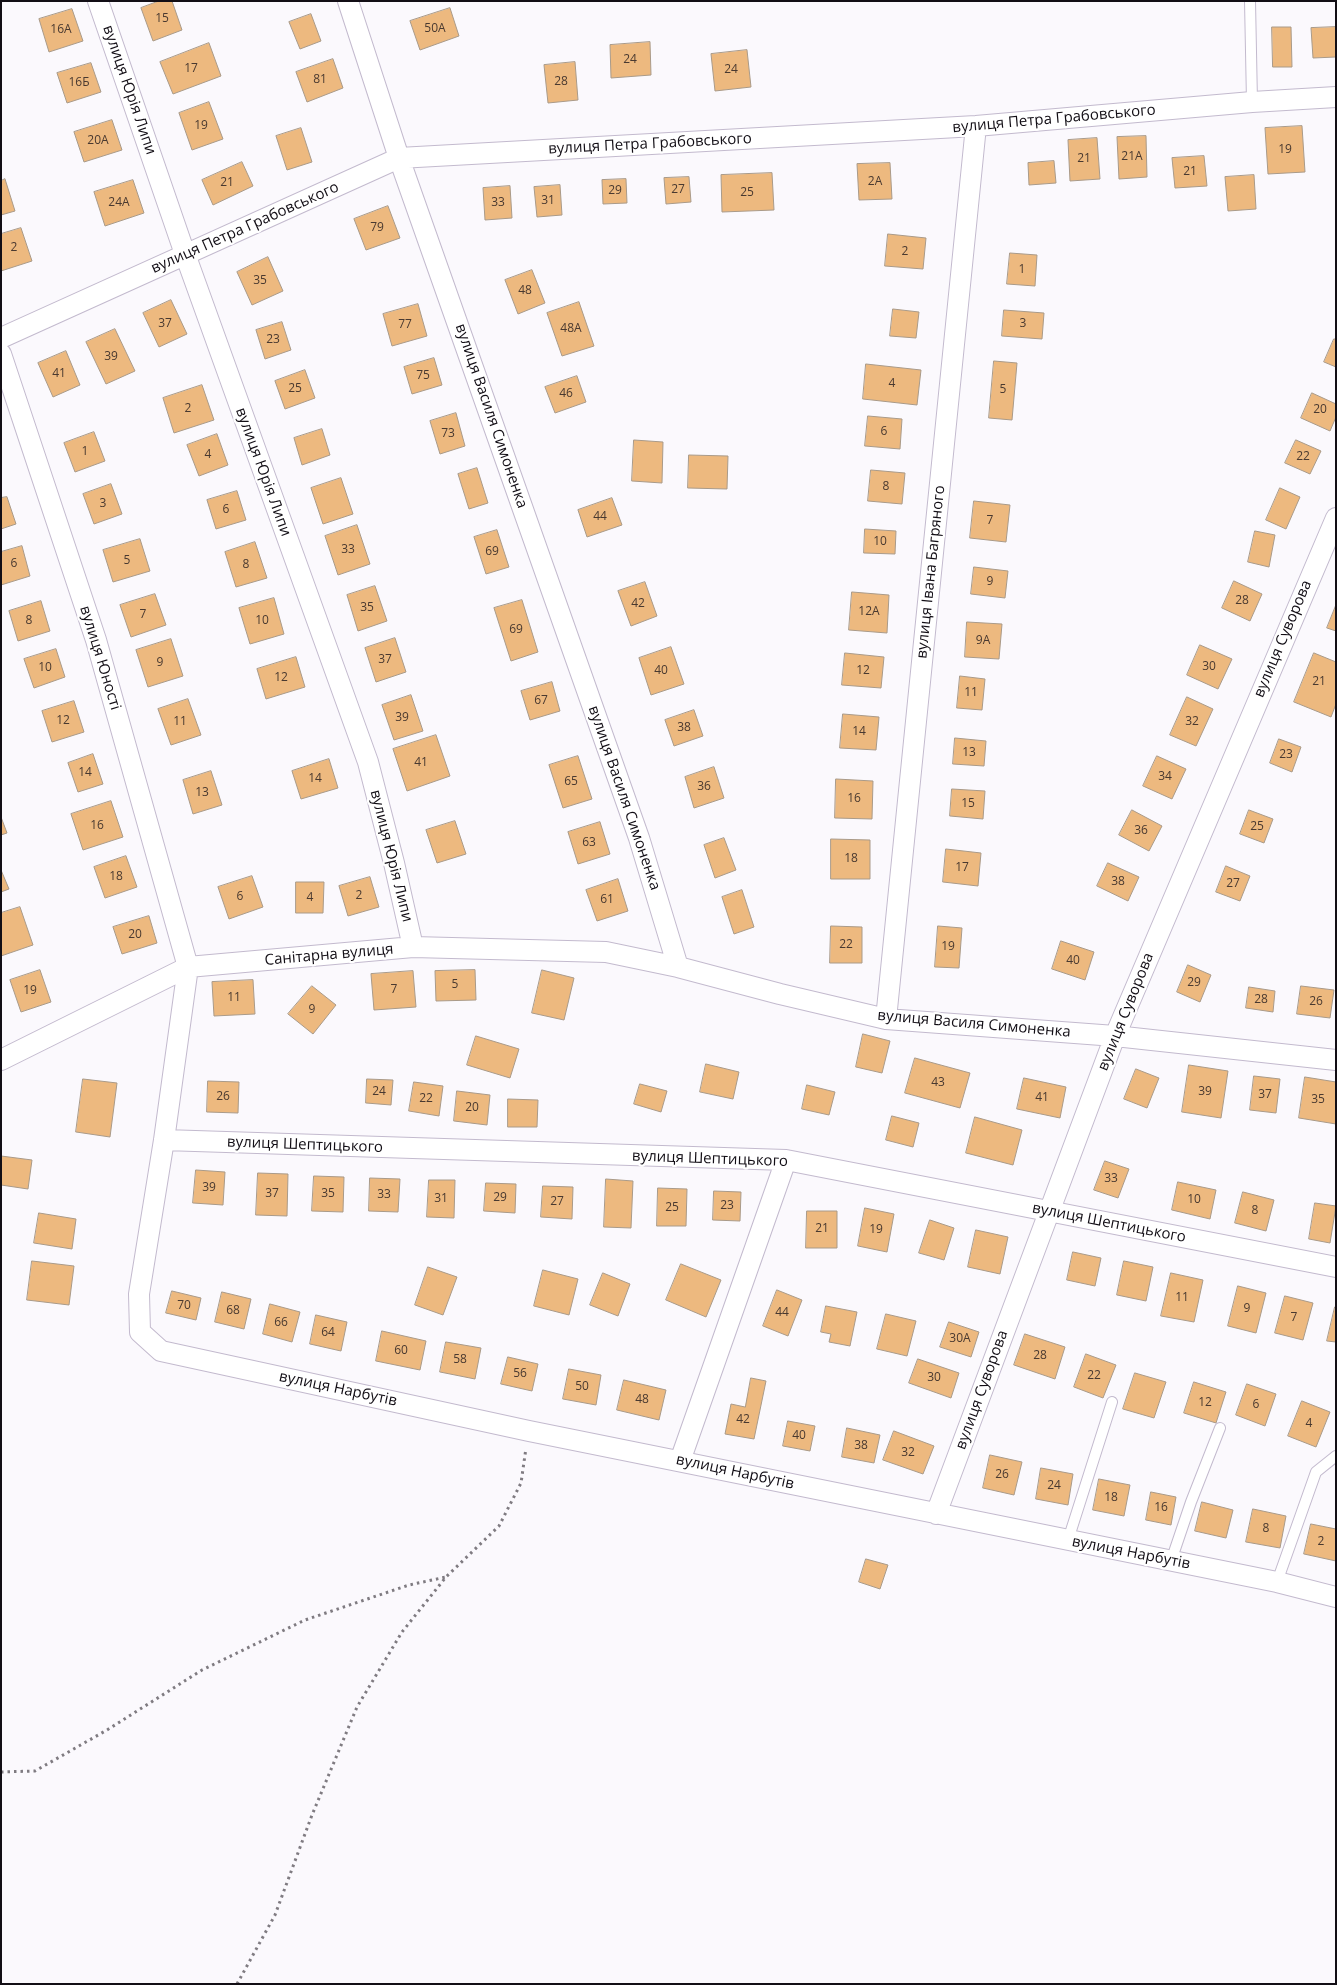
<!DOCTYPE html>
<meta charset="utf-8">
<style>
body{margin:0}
#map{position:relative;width:1337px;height:1985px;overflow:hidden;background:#fbf9fd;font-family:"Open Sans",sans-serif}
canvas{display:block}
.frame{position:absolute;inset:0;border:2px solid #120e15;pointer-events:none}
</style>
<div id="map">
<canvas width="1337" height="1985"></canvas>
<div class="frame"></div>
</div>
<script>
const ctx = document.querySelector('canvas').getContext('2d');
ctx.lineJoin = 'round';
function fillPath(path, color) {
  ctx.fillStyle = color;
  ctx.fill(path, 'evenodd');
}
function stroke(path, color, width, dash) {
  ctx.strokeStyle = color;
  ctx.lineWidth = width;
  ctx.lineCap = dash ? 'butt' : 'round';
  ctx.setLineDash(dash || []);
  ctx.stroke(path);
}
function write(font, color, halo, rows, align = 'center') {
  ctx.font = font + ' "Open Sans",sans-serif';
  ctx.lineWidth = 4.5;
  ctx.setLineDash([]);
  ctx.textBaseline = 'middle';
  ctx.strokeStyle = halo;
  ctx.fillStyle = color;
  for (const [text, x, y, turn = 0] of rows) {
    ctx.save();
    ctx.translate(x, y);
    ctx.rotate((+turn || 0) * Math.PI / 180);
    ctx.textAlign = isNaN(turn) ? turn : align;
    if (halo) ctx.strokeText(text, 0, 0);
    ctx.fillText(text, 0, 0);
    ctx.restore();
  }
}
const building = new Path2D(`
 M159,1H172L182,30L153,41L141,8Z
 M450,8L459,36L420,50L410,21Z
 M72,9L83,41L49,52L39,19Z
 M311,14L321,41L300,49L289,22Z
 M1272,27H1291L1292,67H1273Z
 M1336,27V57L1313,58L1311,28Z
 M650,42L651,75L611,78L610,45Z
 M209,43L221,76L173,94L160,62Z
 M747,50L751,87L715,91L711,54Z
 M333,59L343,88L307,102L296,72Z
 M575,62L578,100L548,103L544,65Z
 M91,63L101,92L67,103L57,73Z
 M209,102L223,139L192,150L179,113Z
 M112,120L122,150L84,162L74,132Z
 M1302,126L1305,172L1268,174L1265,128Z
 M301,128L312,162L287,170L276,136Z
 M1146,136L1147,177L1119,179L1117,137Z
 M1097,138L1100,179L1070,181L1068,140Z
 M1204,156L1207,186L1175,188L1172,158Z
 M1054,161L1056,183L1029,185L1028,163Z
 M242,162L253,186L213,205L202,180Z
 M890,163L892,199L859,200L857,164Z
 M772,173L774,210L722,212L721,175Z
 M1254,175L1256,209L1228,211L1225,177Z
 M689,177L691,202L666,204L664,178Z
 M5,179L15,211L1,215V181Z
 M626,179L627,203L603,204L602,180Z
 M133,180L144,213L105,226L94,192Z
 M560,185L562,215L537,217L534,187Z
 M510,186L512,218L485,220L483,188Z
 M388,206L400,238L366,250L354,219Z
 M21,228L32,261L1,271V234Z
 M888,234L926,238L923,269L885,266Z
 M1010,253L1037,255L1035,286L1007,284Z
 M268,257L283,291L252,305L237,272Z
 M532,270L545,303L518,314L505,280Z
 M171,300L187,334L159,347L143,313Z
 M579,302L594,346L562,356L547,313Z
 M418,304L427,336L392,346L383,314Z
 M893,309L919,312L916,338L890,336Z
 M1004,310L1044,313L1042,339L1002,336Z
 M282,322L291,350L265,359L256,330Z
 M115,329L135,371L106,384L86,342Z
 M1334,339H1336V367L1324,362Z
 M66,351L80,385L53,397L38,363Z
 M434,358L442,385L412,394L404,367Z
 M994,361L1017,363L1012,420L989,418Z
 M866,364L921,370L917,405L863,399Z
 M305,370L315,398L285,409L275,381Z
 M577,376L586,402L555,413L545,387Z
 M202,385L214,420L174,433L163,398Z
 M1312,393L1336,404V417L1330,431L1301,418Z
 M456,413L465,446L440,454L430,421Z
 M868,416L902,419L900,449L865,446Z
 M322,429L330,455L302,465L294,438Z
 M94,432L105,461L75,472L64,443Z
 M217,434L228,465L199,476L187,445Z
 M634,440L663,442L662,483L632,481Z
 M1296,440L1321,451L1310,474L1285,463Z
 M689,455L728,456L727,489L688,488Z
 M477,468L488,503L469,509L458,474Z
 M871,470L905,473L902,504L868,501Z
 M341,478L353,514L323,524L311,488Z
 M111,484L122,514L94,524L83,494Z
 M1280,488L1300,497L1286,529L1266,520Z
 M237,491L246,520L216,529L207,500Z
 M7,497L16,524L1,529V498Z
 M612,498L622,525L587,537L578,510Z
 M974,501L1010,505L1006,542L970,538Z
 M357,525L370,564L338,575L325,536Z
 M865,529L896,531L895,554L864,553Z
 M497,530L509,567L486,574L474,537Z
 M1255,531L1275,535L1269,567L1248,562Z
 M140,539L150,571L113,582L103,550Z
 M255,542L267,578L236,587L225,552Z
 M22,546L30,576L1,585V552Z
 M974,567L1008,571L1005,598L971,594Z
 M1234,581L1262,594L1250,621L1222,608Z
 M645,582L657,616L631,626L618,591Z
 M375,586L387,621L358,631L347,595Z
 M852,592L889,595L887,633L849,630Z
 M155,594L166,625L131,637L120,605Z
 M274,598L284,634L250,644L239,608Z
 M522,600L538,652L511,661L494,608Z
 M41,601L50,631L18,641L9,611Z
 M1336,605V631L1327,628Z
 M967,622L1002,624L999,659L965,657Z
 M395,638L406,672L376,682L365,648Z
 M171,639L183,676L148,687L136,650Z
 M1200,645L1232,659L1218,689L1187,675Z
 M671,647L684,684L651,695L639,658Z
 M56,649L65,677L34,688L24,659Z
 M845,653L884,657L881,688L842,685Z
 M1314,653L1336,662V704L1331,717L1294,702Z
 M296,657L305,687L266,699L257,669Z
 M960,676L985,679L982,710L957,708Z
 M552,682L560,711L530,720L521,691Z
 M411,695L423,731L394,740L382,705Z
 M1187,697L1213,709L1196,746L1170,735Z
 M188,699L201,735L171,745L158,709Z
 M74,701L84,732L52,742L42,711Z
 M694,710L703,736L674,746L665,720Z
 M843,714L879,717L876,750L840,748Z
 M436,735L450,776L407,791L393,749Z
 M955,738L986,741L984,766L953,764Z
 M1279,739L1301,747L1292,772L1270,763Z
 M93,754L103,784L78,792L68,763Z
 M578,756L592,799L563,808L549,765Z
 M1157,756L1186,769L1172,799L1143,786Z
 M329,759L338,788L301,799L292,771Z
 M714,767L724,798L694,808L685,777Z
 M211,771L222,805L193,814L183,780Z
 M836,779L873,781L872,819L835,818Z
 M952,789L985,791L983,819L950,816Z
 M111,801L123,837L83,850L71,814Z
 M1132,810L1162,826L1149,851L1119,835Z
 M1249,810L1273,819L1264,843L1240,834Z
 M1,817L7,833L1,835Z
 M455,821L466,854L437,863L426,830Z
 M600,822L610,854L578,864L568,832Z
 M724,838L736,870L715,878L704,845Z
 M831,839L870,840V879H831Z
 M946,849L981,853L978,886L943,882Z
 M126,856L137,887L105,898L94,867Z
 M1108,863L1139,877L1128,901L1097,886Z
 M1226,866L1250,876L1240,901L1216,892Z
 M1,870L9,889L1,892Z
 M252,876L263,907L229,919L218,887Z
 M370,877L379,907L348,916L339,886Z
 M618,879L628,911L597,921L586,890Z
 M296,882H324L323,913H296Z
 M742,890L754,927L734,934L722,897Z
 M20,907L33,945L1,956V913Z
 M149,916L157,943L122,954L113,927Z
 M831,926L862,927V963H830Z
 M938,926L962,928L959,968L935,967Z
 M1061,941L1094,952L1085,980L1052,969Z
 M1188,965L1211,975L1200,1002L1177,992Z
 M40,970L51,1002L21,1012L10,980Z
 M475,970L476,1000L436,1001L435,971Z
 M542,970L574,978L564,1020L532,1013Z
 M413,971L416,1007L374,1010L371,974Z
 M253,980L255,1014L214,1016L212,982Z
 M312,986L336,1005L313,1034L288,1014Z
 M1301,986L1334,990L1330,1018L1297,1014Z
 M1249,987L1275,991L1273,1012L1246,1008Z
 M863,1034L890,1041L882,1073L856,1067Z
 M476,1036L519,1049L510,1078L467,1065Z
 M915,1058L970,1073L960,1108L905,1093Z
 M706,1064L739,1072L733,1099L700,1092Z
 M1189,1065L1228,1071L1221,1118L1182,1112Z
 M1136,1069L1159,1078L1147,1108L1124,1099Z
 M1254,1076L1280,1079L1276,1113L1250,1110Z
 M1305,1077L1336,1082V1124L1299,1118Z
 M1024,1078L1066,1087L1060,1118L1017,1109Z
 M83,1079L117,1083L110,1137L76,1132Z
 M367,1079L393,1080L391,1105L366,1103Z
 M208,1081L239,1082L238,1113L207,1112Z
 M414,1082L443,1086L439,1116L409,1111Z
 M640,1084L667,1091L661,1112L634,1104Z
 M807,1085L835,1092L829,1115L802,1109Z
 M457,1091L490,1095L487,1125L454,1121Z
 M508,1099L538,1100L537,1127H508Z
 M892,1116L919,1123L913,1147L886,1140Z
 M975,1117L1022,1130L1013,1165L966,1153Z
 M1,1156L32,1160L28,1189L1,1185Z
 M1105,1161L1129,1169L1118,1198L1094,1190Z
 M196,1170L225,1172L223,1205L193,1203Z
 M258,1173L288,1174L287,1216L256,1215Z
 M314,1176L344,1177L343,1212L312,1211Z
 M370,1178L400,1179L398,1212L369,1211Z
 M606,1179L633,1181L631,1228L604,1227Z
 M429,1180H455L454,1218L427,1217Z
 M1178,1182L1216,1190L1210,1219L1172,1210Z
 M486,1183L516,1184L515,1213L484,1211Z
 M543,1186L573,1187L572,1219L541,1217Z
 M658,1188L687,1189L686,1226H657Z
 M714,1191L741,1192L740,1221L713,1220Z
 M1243,1192L1274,1200L1266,1231L1235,1223Z
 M1315,1203L1336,1206L1330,1243L1309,1239Z
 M865,1208L894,1214L887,1252L858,1246Z
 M807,1211H837V1248H806Z
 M39,1213L76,1219L72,1249L34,1243Z
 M930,1220L954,1228L944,1260L919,1253Z
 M976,1230L1008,1237L1000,1274L968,1267Z
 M1073,1252L1101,1258L1095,1286L1067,1280Z
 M32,1261L74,1266L69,1305L27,1300Z
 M1124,1261L1153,1267L1146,1301L1117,1295Z
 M681,1264L721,1280L706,1317L666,1300Z
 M428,1267L457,1277L443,1315L415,1305Z
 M543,1270L578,1279L569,1315L534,1306Z
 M603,1273L630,1284L618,1316L590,1305Z
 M1171,1273L1203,1280L1194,1322L1161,1316Z
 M1238,1286L1266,1293L1256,1333L1228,1326Z
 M777,1290L802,1300L788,1336L763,1326Z
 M172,1291L201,1298L196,1320L166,1313Z
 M222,1292L251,1299L244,1329L215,1322Z
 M1285,1296L1313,1303L1303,1340L1275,1333Z
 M270,1304L300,1312L292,1342L263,1334Z
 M826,1306L857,1312L850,1346L829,1342L831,1334L821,1332Z
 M1335,1307H1336V1342L1327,1341Z
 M886,1314L916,1321L907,1356L877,1349Z
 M316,1315L347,1322L341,1351L310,1344Z
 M949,1322L979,1332L971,1357L940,1347Z
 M382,1331L426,1341L420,1370L376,1361Z
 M1025,1334L1065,1347L1055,1379L1014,1365Z
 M446,1342L481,1348L475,1379L440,1372Z
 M1086,1354L1116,1365L1103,1398L1074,1387Z
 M508,1357L538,1364L532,1391L501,1384Z
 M918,1359L959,1373L951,1398L909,1383Z
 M569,1369L601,1375L596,1405L563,1399Z
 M1135,1373L1166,1382L1154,1418L1123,1409Z
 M751,1378L766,1381L754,1439L725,1434L731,1404L745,1407Z
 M624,1380L666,1390L659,1420L617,1410Z
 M1194,1382L1226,1392L1216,1423L1184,1413Z
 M1247,1384L1276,1394L1265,1426L1236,1415Z
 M1302,1401L1330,1412L1316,1447L1288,1436Z
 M788,1421L815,1426L810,1451L783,1446Z
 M847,1428L880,1435L874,1463L842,1457Z
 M894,1431L934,1446L923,1474L883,1460Z
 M990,1455L1022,1462L1014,1495L983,1488Z
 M1041,1468L1073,1474L1068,1505L1036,1499Z
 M1099,1479L1130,1485L1124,1516L1093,1510Z
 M1151,1492L1176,1497L1171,1525L1146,1520Z
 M1202,1502L1233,1510L1226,1538L1195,1531Z
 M1253,1509L1286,1516L1280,1548L1246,1542Z
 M1311,1524L1336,1529V1561L1304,1554Z
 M866,1559L888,1565L880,1589L859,1582Z`);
const path = new Path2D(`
 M1,1772L35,1771L107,1730L202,1670L305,1620L409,1585L446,1577
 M237,1984L275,1915L312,1815L357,1707L402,1632L446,1577L499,1526L521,1483L526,1448`);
const lane = new Path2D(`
 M1250,1L1252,102
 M1068,1540L1112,1402
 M1171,1561L1191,1502L1220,1428
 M1277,1582L1316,1472L1336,1456`);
const street = new Path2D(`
 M98,1L185,254L368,762L394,863L413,947
 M348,1L399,158L639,838L678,967
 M1,338L399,158L976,126L1252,102L1336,97
 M1,354L96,640L188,967L164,1140L139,1294L140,1332L161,1351L529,1431L1277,1582L1336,1597
 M886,1019L976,126
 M1,1060L188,967L413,947L606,952L678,967L780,994L886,1019L1115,1036L1336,1060
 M164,1140L786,1160L1336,1267
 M680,1461L786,1160
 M936,1514L1115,1036L1336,518`);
const numberNames = [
 ["15",162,19],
 ["50А",435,29],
 ["16А",61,30],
 ["24",630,60],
 ["17",191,69],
 ["24",731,70],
 ["81",320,80],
 ["28",561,82],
 ["16Б",79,83],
 ["19",201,126],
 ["20А",98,141],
 ["19",1285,150],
 ["21А",1132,157],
 ["21",1084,159],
 ["21",1190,172],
 ["2А",875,182],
 ["21",227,183],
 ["27",678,190],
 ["29",615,191],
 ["25",747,193],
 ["31",548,201],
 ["24А",119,203],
 ["33",498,203],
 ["79",377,228],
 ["2",14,248],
 ["2",905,252],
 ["1",1022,270],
 ["35",260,281],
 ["48",525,291],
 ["37",165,324],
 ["3",1023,324],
 ["77",405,325],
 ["48А",571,329],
 ["23",273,340],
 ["39",111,357],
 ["41",59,374],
 ["75",423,376],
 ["4",892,384],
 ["25",295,389],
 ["5",1003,390],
 ["46",566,394],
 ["2",188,409],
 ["20",1320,410],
 ["6",884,432],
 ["73",448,434],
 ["1",85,452],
 ["4",208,455],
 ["22",1303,457],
 ["8",886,487],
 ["3",103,504],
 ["6",226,510],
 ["44",600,517],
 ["7",990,521],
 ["10",880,542],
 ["33",348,550],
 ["69",492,552],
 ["5",127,561],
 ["6",14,564],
 ["8",246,565],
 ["9",990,582],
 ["28",1242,601],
 ["42",638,604],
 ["35",367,608],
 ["12А",869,612],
 ["7",143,615],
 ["8",29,621],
 ["10",262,621],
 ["69",516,630],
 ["9А",983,641],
 ["37",385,660],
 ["9",160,663],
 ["30",1209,667],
 ["10",45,668],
 ["40",661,671],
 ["12",863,671],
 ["12",281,678],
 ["21",1319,682],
 ["11",971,693],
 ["67",541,701],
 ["39",402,718],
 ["12",63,721],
 ["11",180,722],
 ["32",1192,722],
 ["38",684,728],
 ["14",859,732],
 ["13",969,753],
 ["23",1286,755],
 ["41",421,763],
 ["14",85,773],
 ["34",1165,777],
 ["14",315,779],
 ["65",571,782],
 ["36",704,787],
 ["13",202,793],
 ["16",854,799],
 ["15",968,804],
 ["16",97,826],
 ["25",1257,827],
 ["36",1141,831],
 ["63",589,843],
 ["18",851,859],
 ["17",962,868],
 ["18",116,877],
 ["38",1118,882],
 ["27",1233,884],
 ["2",359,896],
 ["6",240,897],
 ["4",310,898],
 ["61",607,900],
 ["20",135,935],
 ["22",846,945],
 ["19",948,947],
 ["40",1073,961],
 ["29",1194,983],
 ["5",455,985],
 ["7",394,990],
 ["19",30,991],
 ["11",234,998],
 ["28",1261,1000],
 ["26",1316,1002],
 ["9",312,1010],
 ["43",938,1083],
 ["24",379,1092],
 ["39",1205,1092],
 ["37",1265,1095],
 ["26",223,1097],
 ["41",1042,1098],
 ["22",426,1099],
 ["35",1318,1100],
 ["20",472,1108],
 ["33",1111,1179],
 ["39",209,1188],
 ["37",272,1194],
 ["35",328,1194],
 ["33",384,1195],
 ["29",500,1198],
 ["31",441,1199],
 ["10",1194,1200],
 ["27",557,1202],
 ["23",727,1206],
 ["25",672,1208],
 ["8",1255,1211],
 ["21",822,1229],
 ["19",876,1230],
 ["11",1182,1298],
 ["70",184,1306],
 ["9",1247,1309],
 ["68",233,1311],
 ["44",782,1313],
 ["7",1294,1318],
 ["66",281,1323],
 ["64",328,1333],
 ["30А",960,1339],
 ["60",401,1351],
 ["28",1040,1356],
 ["58",460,1360],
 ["56",520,1374],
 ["22",1094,1376],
 ["30",934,1378],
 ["50",582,1387],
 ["48",642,1400],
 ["12",1205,1403],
 ["6",1256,1405],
 ["42",743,1420],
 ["4",1309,1424],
 ["40",799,1436],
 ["38",861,1446],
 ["32",908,1453],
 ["26",1002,1475],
 ["24",1054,1486],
 ["18",1111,1498],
 ["16",1161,1508],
 ["8",1266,1529],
 ["2",1321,1542]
];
const streetNames = [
 ["вулиця Юрія Липи",129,90,71],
 ["вулиця Петра Грабовського",1054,119,-5],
 ["вулиця Петра Грабовського",650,144,-3],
 ["вулиця Петра Грабовського",245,228,-24],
 ["вулиця Василя Симоненка",491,416,71],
 ["вулиця Юрія Липи",263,472,70],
 ["вулиця Івана Багряного",931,572,-84],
 ["вулиця Суворова",1283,639,-67],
 ["вулиця Юності",100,658,73],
 ["вулиця Василя Симоненка",624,798,71],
 ["вулиця Юрія Липи",391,856,76],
 ["Санітарна вулиця",329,955,-5],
 ["вулиця Суворова",1126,1012,-68],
 ["вулиця Василя Симоненка",974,1024,5],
 ["вулиця Шептицького",305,1145,2],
 ["вулиця Шептицького",710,1159,2],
 ["вулиця Шептицького",1109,1223,11],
 ["вулиця Нарбутів",338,1389,12],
 ["вулиця Суворова",982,1390,-70],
 ["вулиця Нарбутів",735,1472,12],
 ["вулиця Нарбутів",1131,1553,11]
];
fillPath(building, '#edb97f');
stroke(building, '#a99a89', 1);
stroke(lane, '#c3bace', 12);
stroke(street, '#c3bace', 22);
stroke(path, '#7f7b81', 3, [2.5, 4]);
stroke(lane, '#fff', 10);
stroke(street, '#fff', 20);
write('12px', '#493930', null, numberNames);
write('15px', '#120e15', '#fff', streetNames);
</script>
